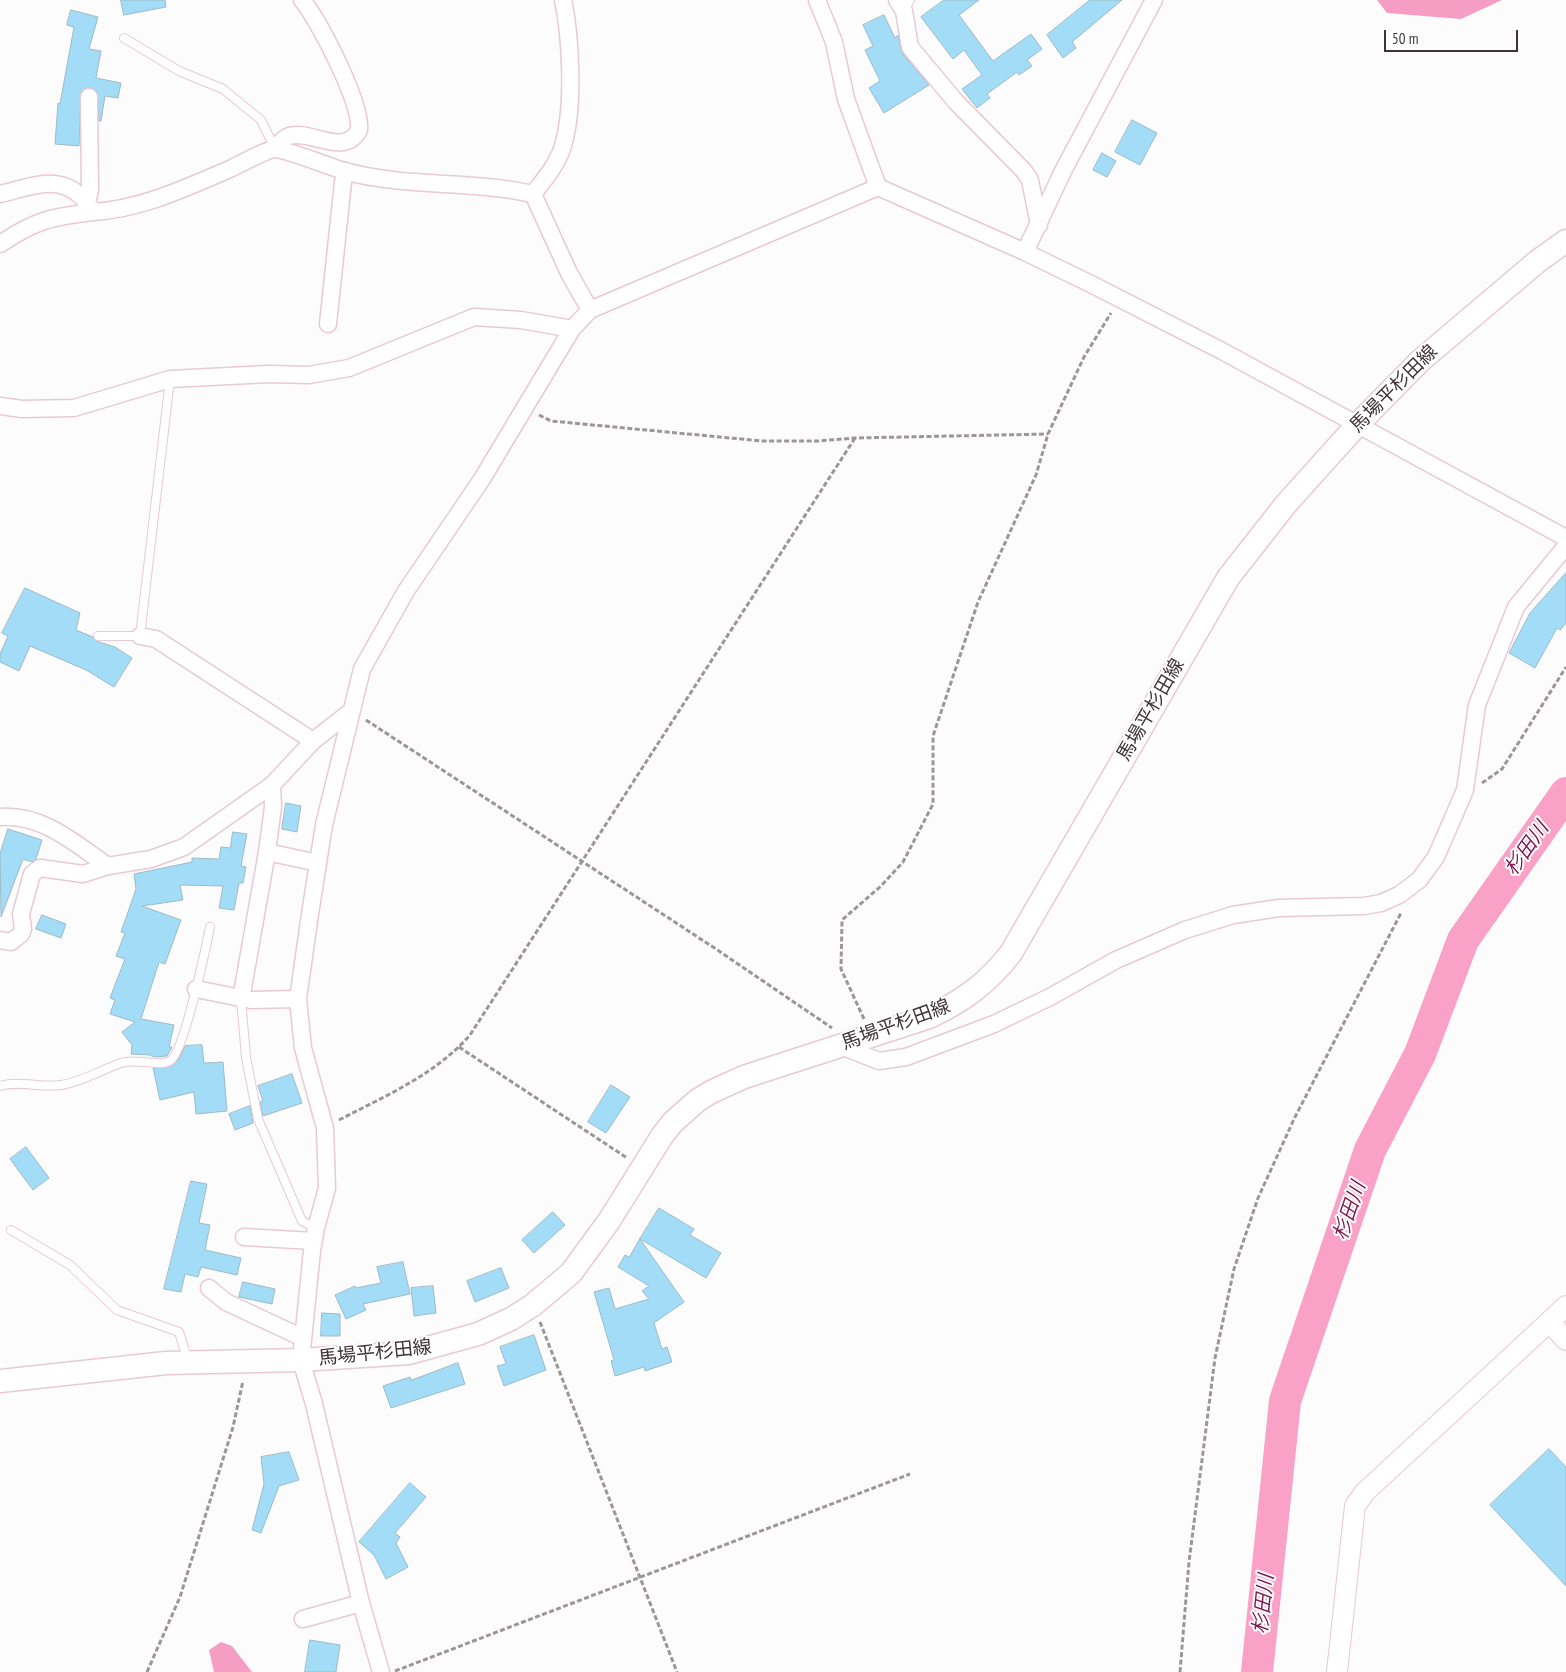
<!DOCTYPE html>
<meta charset="utf-8">
<style>
body{margin:0}
#map{position:relative;width:1566px;height:1672px;overflow:hidden;background:#fcfcfc;font-family:"PT Sans Narrow",sans-serif}
canvas{display:block}
.scale{position:absolute;left:1384px;top:30px;width:134px;height:22px;box-sizing:border-box;border:2px solid #403338;border-top:0;padding-left:6px;font-size:15px;line-height:18px;white-space:nowrap;color:#403338;-webkit-text-stroke:4px #fff;paint-order:stroke}
</style>
<div id="map">
<canvas width="1566" height="1672"></canvas>
<div class="scale">50 m</div>
</div>
<script>
const ctx = document.querySelector('canvas').getContext('2d');
ctx.lineJoin = 'round';
function fillPath(path, color) {
  ctx.fillStyle = color;
  ctx.fill(path, 'evenodd');
}
function stroke(path, color, width, dash) {
  ctx.strokeStyle = color;
  ctx.lineWidth = width;
  ctx.lineCap = dash ? 'butt' : 'round';
  ctx.setLineDash(dash || []);
  ctx.stroke(path);
}
function write(font, color, halo, rows, align = 'center') {
  ctx.font = font + ' "PT Sans Narrow","Noto Sans JP",sans-serif';
  ctx.lineWidth = 4;
  ctx.setLineDash([]);
  ctx.textBaseline = 'middle';
  ctx.strokeStyle = halo;
  ctx.fillStyle = color;
  for (const [text, x, y, turn = 0] of rows) {
    ctx.save();
    ctx.translate(x, y);
    ctx.rotate((+turn || 0) * Math.PI / 180);
    ctx.textAlign = isNaN(turn) ? turn : align;
    if (halo) ctx.strokeText(text, 0, 0);
    ctx.fillText(text, 0, 0);
    ctx.restore();
  }
}
const forest = new Path2D(`
 M1377,0H1502L1461,19L1387,13Z
 M221,1642L232,1646L252,1672H214L209,1650Z`);
const river = new Path2D(`
 M1257,1672L1285,1401L1370,1150L1420,1054L1463,940L1566,793`);
const building = new Path2D(`
 M121,0H165L166,7L124,15Z
 M944,0H979L959,15L993,61L1031,34L1042,49L1027,60L1032,66L1019,75L1017,72L987,94L990,98L977,108L962,89L982,75L964,50L953,59L921,17Z
 M1090,0H1122L1072,42L1076,48L1063,58L1047,35Z
 M71,10L98,17L89,49L101,51L96,78L121,83L118,98L105,96L101,121H99L97,92L89,87L81,92L79,146L55,144L58,103L60,104L74,27L67,25Z
 M884,15L895,38L898,35L902,53L929,85L884,113L869,88L880,81L865,50L873,46L863,25Z
 M1132,120L1157,133L1140,165L1115,152Z
 M1102,153L1116,161L1107,177L1093,170Z
 M1566,573V623L1560,630L1557,628L1535,668L1509,653L1530,613Z
 M25,588L80,613L76,630L93,637L96,641L115,647L132,658L114,687L86,670L30,646L19,671L0,662V654L8,636L2,633Z
 M286,803L301,806L297,832L282,829Z
 M8,829L42,840L36,859L32,862L23,859L1,917L0,854Z
 M233,832L247,834L241,866L246,867L243,883H239L234,910L219,908L223,886L180,885L183,900L142,906L181,920L165,964L159,962L141,1019L174,1025L169,1047H172L167,1056L154,1057L150,1055L131,1054L132,1045L122,1032L135,1022L110,1014L115,1000L110,998L125,959L116,956L125,933L121,932L136,889L134,874L192,862V858L219,859L221,847L230,848Z
 M42,915L66,924L61,938L36,929Z
 M202,1045L204,1063L223,1062L227,1111L196,1114L194,1092L160,1100L153,1068L172,1066L180,1057L185,1046Z
 M292,1074L302,1103L263,1116L260,1102L263,1101L258,1086Z
 M611,1085L630,1097L606,1133L588,1122Z
 M250,1106L253,1123L235,1130L229,1114Z
 M26,1147L49,1178L33,1190L10,1159Z
 M191,1181L207,1184L199,1223L210,1225L205,1250L241,1258L237,1275L201,1267L198,1277L185,1274L181,1292L164,1289Z
 M659,1208L694,1229L690,1235L721,1253L706,1278L640,1239Z
 M553,1212L565,1225L534,1253L522,1240Z
 M640,1239L684,1302L654,1323L662,1349L667,1347L672,1362L645,1371L644,1367L615,1376L611,1361L614,1360L594,1292L609,1288L615,1309L649,1299L642,1291L649,1286L618,1267L625,1255L629,1257Z
 M403,1262L410,1294L363,1304L366,1310L346,1319L335,1295L355,1286L356,1288L381,1283L377,1267Z
 M501,1268L509,1288L475,1302L467,1281Z
 M243,1282L275,1289L272,1304L239,1297Z
 M433,1286L436,1313L414,1316L411,1288Z
 M322,1313L340,1314V1336H321Z
 M534,1335L546,1370L504,1386L497,1366L506,1364L500,1347Z
 M458,1363L465,1384L391,1408L383,1386L410,1377L411,1380Z
 M1549,1449L1566,1467V1586L1490,1505Z
 M289,1452L299,1480L279,1486L261,1533L252,1530L264,1484L261,1457Z
 M410,1483L426,1497L395,1533L400,1537L396,1543L408,1567L386,1579L374,1555L359,1542Z
 M310,1640L340,1645L336,1672H305Z`);
const path = new Path2D(`
 M539,415L551,421L762,441H818L855,438L1048,434
 M366,720L716,949L832,1028
 M1482,783L1502,769L1566,667
 M864,1019L841,969L842,920L881,886L903,862L933,804V736L978,602L1036,475L1048,434L1084,357L1111,313
 M459,1047L627,1158
 M339,1120C385,1096 435,1075 470,1035L855,438
 M540,1322L677,1672
 M395,1671L910,1474
 M147,1672L180,1597L233,1427L243,1381
 M1180,1672L1189,1562L1215,1358L1234,1269L1258,1198L1295,1117L1401,913`);
const service = new Path2D(`
 M904,11L910,0
 M124,38L179,71L223,89L261,120L275,149
 M98,636H140L170,379
 M241,999L246,1057L258,1119L302,1221L316,1228
 M0,1086C20,1080 41,1088 61,1085C82,1082 101,1070 121,1063C137,1058 159,1067 170,1061C184,1053 206,947 210,927
 M11,1230L70,1265L117,1310L179,1332L188,1361`);
const minor = new Path2D(`
 M563,0C571,38 574,105 564,142C560,161 545,179 533,194L569,273L590,310
 M817,0L834,42L846,99L878,187
 M897,0L904,11L910,47L956,102L1024,171L1030,180L1039,225
 M275,149C279,144 283,138 289,136C310,129 344,158 359,130C362,104 320,22 302,0
 M0,194C38,185 68,170 93,212C142,209 185,188 230,169C239,165 267,149 275,149C285,149 331,167 344,171C406,188 471,180 533,194
 M87,202L90,191L89,97
 M0,244C36,220 51,217 93,212
 M1025,252L1063,171L1154,0
 M328,324L343,182L346,171
 M0,406L22,409L74,408L170,379L269,374L309,375L349,368L474,317L521,320L572,329
 M140,636L156,639L313,741
 M0,817C43,814 74,843 108,866L151,859L184,847L272,785L313,741L350,712
 M267,852L318,863
 M0,940L11,942L21,934L23,929L21,914L32,874L40,868L83,874L108,866
 M196,989L251,1000L298,999
 M241,999L267,852L273,807L272,785
 M841,1046L879,1061L906,1057L994,1024L1050,997L1116,960L1185,930L1233,915L1279,908L1364,906L1381,903L1399,895L1419,880L1436,857L1465,790L1477,705L1516,607L1566,546
 M244,1237L313,1241
 M209,1288L226,1302L303,1338
 M303,1619L361,1603
 M381,1672L361,1603L314,1404L301,1360L312,1251L316,1228L327,1188L325,1128L303,1048L298,999L310,914L324,825L362,669L406,591L482,479L572,329L590,310L878,187L1025,252L1093,285L1222,351L1566,538`);
const tertiary = new Path2D(`
 M1566,1306L1549,1322L1566,1340
 M1337,1672L1355,1506L1365,1492L1549,1322`);
const secondary = new Path2D(`
 M0,1381L166,1363L301,1360L409,1353L478,1334L511,1319L533,1305L571,1273L609,1221L662,1136L673,1122L698,1100L711,1092L744,1077L929,1017C963,1001 988,983 1011,953L1228,578L1286,504L1358,424L1420,361L1538,261L1566,241`);
const streetNames = [
 ["馬場平杉田線",1394,389,-45],
 ["馬場平杉田線",1151,710,-60],
 ["馬場平杉田線",896,1025,-20],
 ["馬場平杉田線",375,1353,-6]
];
const waterNames = [
 ["杉田川",1527,849,-55],
 ["杉田川",1350,1211,-71],
 ["杉田川",1264,1604,-84]
];
fillPath(forest, '#f69dc4');
stroke(river, '#faa1c8', 32);
fillPath(building, '#a2dcf6');
stroke(building, '#9cbac8', 1);
stroke(service, '#e8c9d5', 10);
stroke(minor, '#e8c9d5', 19);
stroke(tertiary, '#e8c9d5', 22);
stroke(secondary, '#e8c9d5', 25);
stroke(path, '#9d9699', 3, [5, 2.5]);
stroke(service, '#fff', 8);
stroke(minor, '#fff', 16);
stroke(tertiary, '#fff', 20);
stroke(secondary, '#fff', 22);
write('19px', '#403338', '#fff', streetNames);
write('italic 20px', '#7e1951', '#fff', waterNames);
</script>
